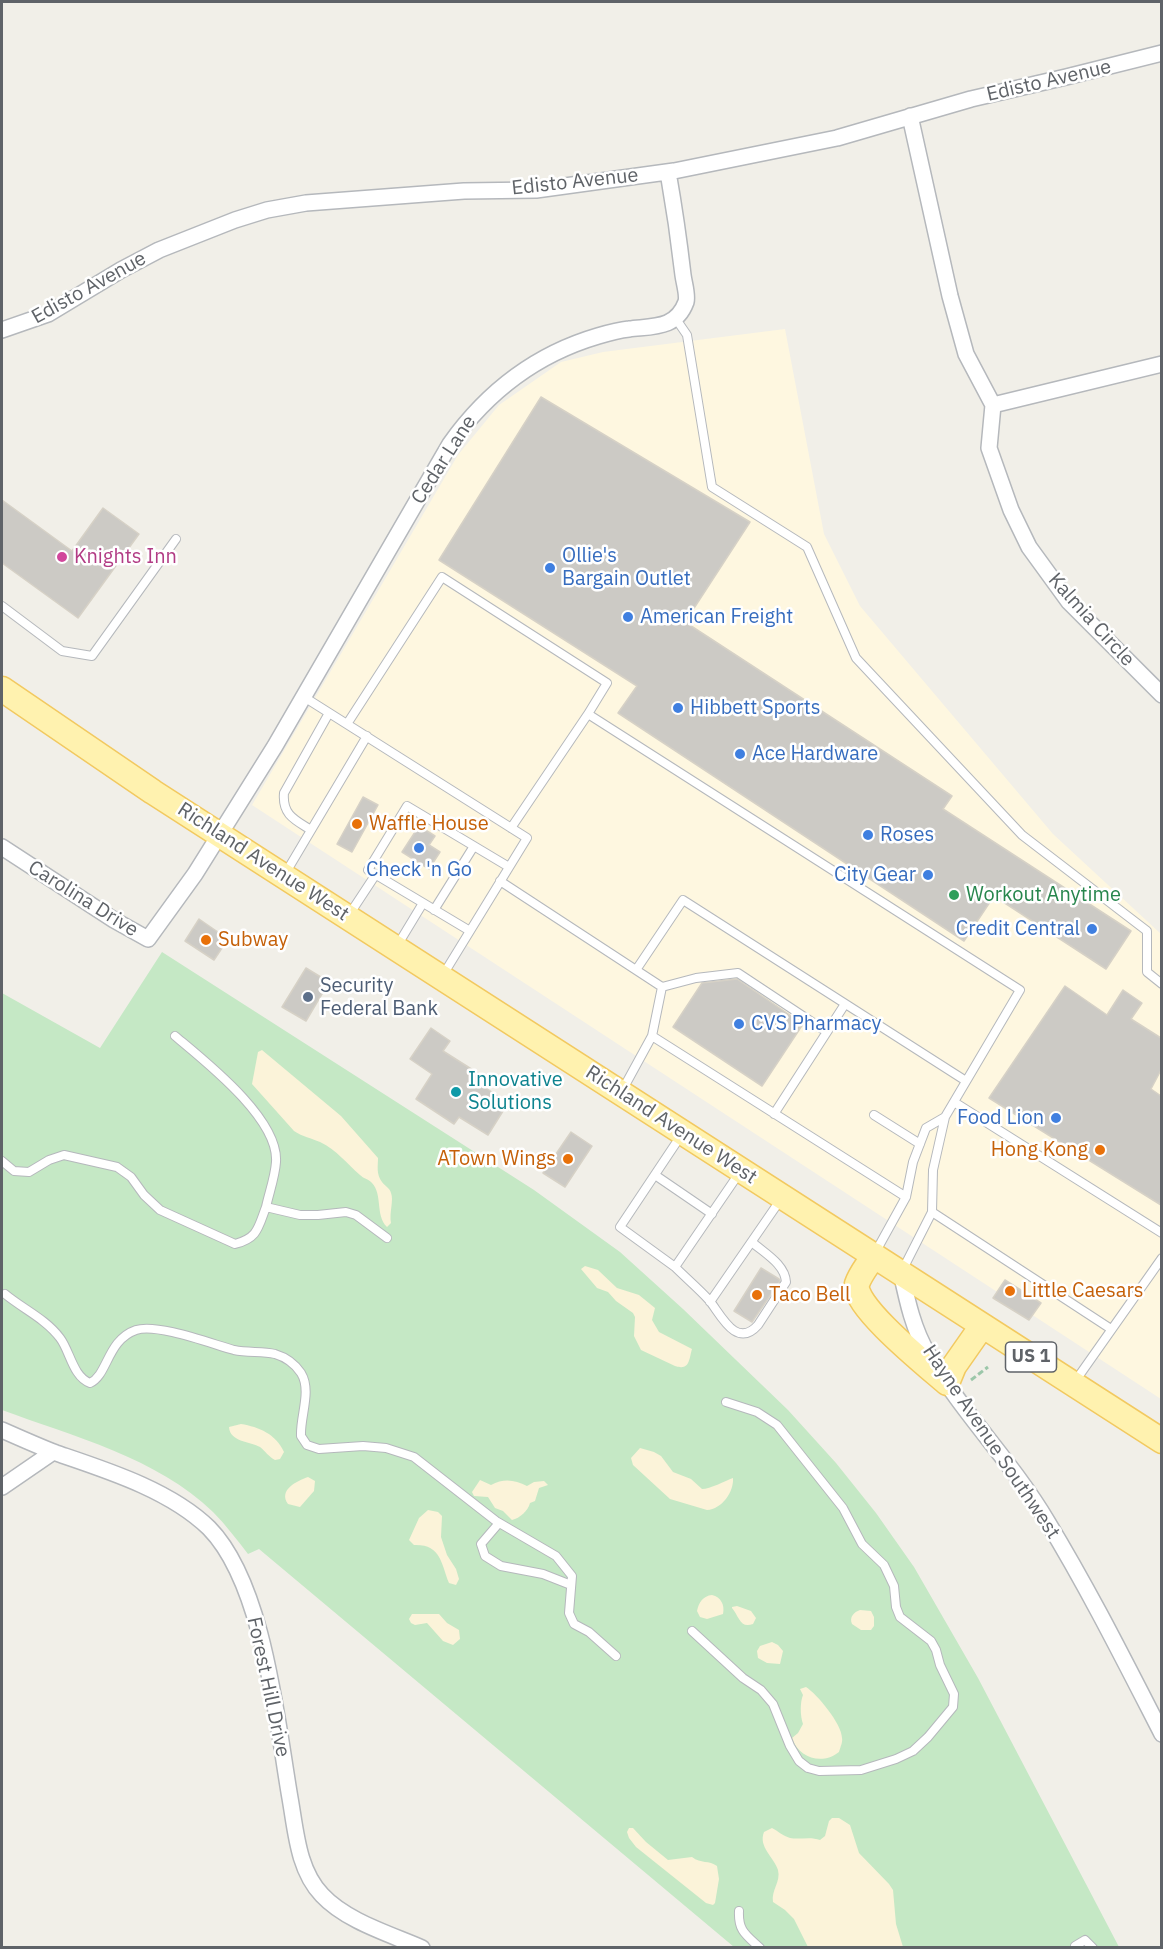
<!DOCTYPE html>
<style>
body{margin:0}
#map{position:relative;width:1163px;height:1949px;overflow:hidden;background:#f1efe8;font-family:"IBM Plex Sans",sans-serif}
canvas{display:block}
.frame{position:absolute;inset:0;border:3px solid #5f6368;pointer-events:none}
</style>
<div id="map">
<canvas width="1163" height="1949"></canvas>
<div class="frame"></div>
</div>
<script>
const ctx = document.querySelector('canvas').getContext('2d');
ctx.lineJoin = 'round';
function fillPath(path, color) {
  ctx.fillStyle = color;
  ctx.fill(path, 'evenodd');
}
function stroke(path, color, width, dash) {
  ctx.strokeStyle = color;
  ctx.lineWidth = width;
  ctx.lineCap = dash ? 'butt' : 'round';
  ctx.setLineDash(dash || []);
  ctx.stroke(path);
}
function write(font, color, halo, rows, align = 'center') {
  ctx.font = font + ' "IBM Plex Sans",sans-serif';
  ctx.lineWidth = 5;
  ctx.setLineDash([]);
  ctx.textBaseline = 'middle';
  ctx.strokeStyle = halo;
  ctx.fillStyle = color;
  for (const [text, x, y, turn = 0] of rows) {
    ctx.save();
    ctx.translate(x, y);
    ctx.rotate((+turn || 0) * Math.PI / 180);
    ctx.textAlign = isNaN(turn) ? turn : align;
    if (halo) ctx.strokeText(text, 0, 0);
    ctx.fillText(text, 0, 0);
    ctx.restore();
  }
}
const commercial = new Path2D(`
 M785,329L824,534L860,606L1053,834L1161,934V1399L252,805L458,455L499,405L561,362L603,352Z`);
const green = new Path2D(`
 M162,952L534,1190L620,1252L683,1309L788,1410L836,1463L876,1513L914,1567L978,1678L1119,1947H734L259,1549L248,1554C237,1540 226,1525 213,1512C158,1458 72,1436 2,1410V993L100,1048Z`);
const sand = new Path2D(`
 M262,1050L341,1116L378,1158C378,1166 376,1174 382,1182C385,1186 390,1188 391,1193C394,1200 389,1213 391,1223L387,1227C375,1215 383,1195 372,1183C369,1179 364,1179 360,1175C347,1164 337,1150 320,1142C311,1138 303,1137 294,1131L252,1084L258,1052Z
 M585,1266L598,1270L617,1288L639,1295L655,1308L652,1320L659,1332L692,1349C689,1359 690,1371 675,1366L641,1350L634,1336L635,1317L633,1313L616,1301L608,1292L597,1288L581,1269Z
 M241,1424C259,1427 276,1434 284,1452L280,1459L275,1460C269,1457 265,1451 260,1447C249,1441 230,1442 229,1427Z
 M640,1448L654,1452L661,1456L673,1472L691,1479L702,1489C710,1489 725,1481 733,1478C734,1492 722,1509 707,1510L670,1499L633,1465L631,1458Z
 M308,1477L315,1481L314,1491L300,1507L288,1504C278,1490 297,1481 308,1477Z
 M480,1480L491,1485C504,1478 515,1480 527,1486L534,1482L544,1481L548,1485L539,1488L535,1501L530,1503C528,1511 520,1518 512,1520L503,1511L495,1508L488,1497L474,1496L472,1492Z
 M428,1510L438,1512L442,1516L441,1537L447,1555L456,1569L459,1579L456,1585L449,1583C441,1563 441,1544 414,1545L409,1540L419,1518Z
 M712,1595C721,1597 725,1605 723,1614L707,1619L700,1617L697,1611C699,1602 703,1596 712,1595Z
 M737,1606L751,1611L756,1618L753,1624C740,1629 739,1616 732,1608V1607Z
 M860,1610L871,1611L874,1617V1626L871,1630H861L852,1624C849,1617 854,1612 860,1610Z
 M412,1614H439L447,1623L459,1630L460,1639L453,1645L443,1641L427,1623L415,1625L411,1623L409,1619Z
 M772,1642L778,1645L783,1651L780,1664L767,1663L758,1658L757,1651L760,1646Z
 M806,1687C817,1694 842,1724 842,1738C843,1742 840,1748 839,1752C823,1765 799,1759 792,1738L798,1733L803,1724C800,1716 800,1702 803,1695L800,1689Z
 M832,1818H839L850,1825L859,1853L889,1884L893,1890L896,1924L903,1947H808L794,1919L785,1910L773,1902C771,1890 781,1882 778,1870C774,1857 758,1847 764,1832L772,1828C778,1831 783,1836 790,1838C800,1840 810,1836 820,1840L825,1836L829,1821Z
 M629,1828H633L646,1842L668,1860L692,1857C701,1864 709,1860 717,1866L719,1879L715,1903L713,1905L706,1903L636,1847L629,1838L627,1832Z`);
const building = new Path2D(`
 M541,397L750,522L685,622L952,796L943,809L1131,931L1106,969L994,896L964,941L618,713L637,686L439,560Z
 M2,500L72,551L103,508L139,534L78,618L2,563Z
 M363,797L378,805L352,852L337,844Z
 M419,826L435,836L429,845L440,852L429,869L402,852Z
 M199,919L228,939L214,960L185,941Z
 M306,968L329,982L306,1021L282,1007Z
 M737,979L803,1024L762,1086L673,1027L702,983Z
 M1065,986L1107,1015L1123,990L1142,1003L1131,1019L1161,1038V1070L1151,1089L1161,1096V1205L989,1098Z
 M431,1028L450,1041L443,1051L484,1077L480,1084L508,1103L488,1135L459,1117L454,1124L416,1099L432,1074L410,1059Z
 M571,1132L592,1146L565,1187L543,1173Z
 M761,1268L779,1279L780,1281L752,1322L734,1311Z
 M1005,1280L1041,1303L1029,1320L993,1298Z`);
const path = new Path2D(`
 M971,1380L988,1367`);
const service = new Path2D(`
 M676,319L687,335L712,487L807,547L856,658L1022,835L1147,931V972L1162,984
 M2,606L62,651L92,656L176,539
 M304,697L527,838L443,975
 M347,724L442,577L607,683L588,714
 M511,828L588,714L1020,990L945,1117L933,1170L932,1212L902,1271
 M311,830C295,820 282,815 284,793L329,713
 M285,874L367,736
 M500,881L662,987L652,1036
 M434,910L474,846
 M349,915L376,874
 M470,931L368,870L407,806L509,867
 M397,946L423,903
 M636,970L683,900L966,1081
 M662,987L696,978L738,973L827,1032
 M175,1036C206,1062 279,1119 276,1162C275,1177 269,1193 266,1207
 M623,1089L652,1036L906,1197
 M954,1102L1162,1233
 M774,1114L845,1004
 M874,1115L920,1144
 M682,1134L620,1227L675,1267L740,1172
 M2,1161L14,1171L29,1172L49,1160L64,1155L117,1167L131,1177L144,1195L160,1210L235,1244C258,1238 258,1228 266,1207L300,1215H318L346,1212L356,1215L387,1238
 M655,1175L712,1214
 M932,1212L1111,1329
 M875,1253L906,1197L913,1162L926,1128L945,1117
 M675,1267C686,1278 698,1288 709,1300C720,1313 736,1350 758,1325L786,1282C785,1264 764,1253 752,1242
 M5,1294C23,1309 46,1319 60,1338C70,1351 73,1377 90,1383C108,1375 107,1340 136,1330C157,1323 212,1344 234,1350C248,1353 262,1351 275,1354C285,1357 295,1364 301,1373C312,1391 300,1416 301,1436L307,1445L319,1449L363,1446L386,1448L414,1457L496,1521L556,1556L572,1576L569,1613L574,1624L589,1632L616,1656
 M710,1302L781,1199
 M1076,1380L1162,1258
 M499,1523L481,1544L485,1556L501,1566L543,1574L571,1585
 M692,1631L743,1678L761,1690L773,1704L790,1746L799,1761L808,1768L819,1771L861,1770L896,1759L913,1751L928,1737L953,1707L954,1694L940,1665L936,1650L931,1641L900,1617L896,1607L894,1586L884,1565L862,1544L843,1508L777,1425L757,1412L726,1402
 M739,1911C738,1931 746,1935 760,1948
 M1075,1946L1085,1940L1093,1948`);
const minor = new Path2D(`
 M910,116L950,296L966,354L993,405
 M2,330L48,314L121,270L159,250L235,220L267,210L306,203L464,191L536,190L674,171L837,138L971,99L1066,77L1162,53
 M1162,364L993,405L989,448L1011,510L1029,547L1069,602L1162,695
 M2,847L114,920L148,939L195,874L275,746L450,444C487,392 537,354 598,336C608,333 619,330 629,329C653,326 676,329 686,302C688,295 684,283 683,275C679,240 674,206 668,172
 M901,1272C907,1300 913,1329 928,1354C962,1413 1012,1462 1047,1521C1089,1590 1125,1662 1162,1734
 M2,1430C20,1438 38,1446 56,1453C106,1470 170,1490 209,1528C264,1584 277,1723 290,1798C296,1832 298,1870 322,1895C346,1921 390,1934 422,1948
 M2,1487L53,1452`);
const primary = new Path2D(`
 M2,689L153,792L1162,1441
 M874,1255C869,1264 860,1274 857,1284C851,1305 930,1368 947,1383L954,1366L982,1326`);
const markers = [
 [62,557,6,"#d1479c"],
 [550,568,6,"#3f7fe0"],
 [628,617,6,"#3f7fe0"],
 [678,708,6,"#3f7fe0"],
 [740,754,6,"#3f7fe0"],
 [357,824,6,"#e8710a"],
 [868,835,6,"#3f7fe0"],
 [419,848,6,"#3f7fe0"],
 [928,875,6,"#3f7fe0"],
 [954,895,6,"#2e9e5b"],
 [1092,929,6,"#3f7fe0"],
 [206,940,6,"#e8710a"],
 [308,997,6,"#5c6f8a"],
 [739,1024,6,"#3f7fe0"],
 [456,1092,6,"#0f9aa8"],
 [1056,1118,6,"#3f7fe0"],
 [1100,1150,6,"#e8710a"],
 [568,1159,6,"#e8710a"],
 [1010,1291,6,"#e8710a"],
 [757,1295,6,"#e8710a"]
];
const shields = [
 [1031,1357,51]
];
const shieldNames = [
 ["US 1",1031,1357]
];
const streetNames = [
 ["Edisto Avenue",1049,81,-13],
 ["Edisto Avenue",575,182,-6],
 ["Edisto Avenue",89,288,-29],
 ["Cedar Lane",444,460,-57],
 ["Kalmia Circle",1091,620,48],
 ["Richland Avenue West",263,862,33],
 ["Carolina Drive",83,899,32],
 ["Richland Avenue West",671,1125,33],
 ["Hayne Avenue Southwest",991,1442,56],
 ["Forest Hill Drive",268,1687,78]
];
const shopNames = [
 ["Ollie's",562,556],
 ["Bargain Outlet",562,579],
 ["American Freight",640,617],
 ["Hibbett Sports",690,708],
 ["Ace Hardware",752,754],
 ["Roses",880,835],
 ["Check 'n Go",419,870,"center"],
 ["City Gear",916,875,"right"],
 ["Credit Central",1080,929,"right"],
 ["CVS Pharmacy",751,1024],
 ["Food Lion",1044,1118,"right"]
];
const hotelNames = [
 ["Knights Inn",74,557]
];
const foodNames = [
 ["Waffle House",369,824],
 ["Subway",218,940],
 ["Hong Kong",1088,1150,"right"],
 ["ATown Wings",556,1159,"right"],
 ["Little Caesars",1022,1291],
 ["Taco Bell",769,1295]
];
const leisureNames = [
 ["Workout Anytime",966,895]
];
const serviceNames = [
 ["Security",320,986],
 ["Federal Bank",320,1009]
];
const cultureNames = [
 ["Innovative",468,1080],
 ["Solutions",468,1103]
];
fillPath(commercial, '#fef7e0');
fillPath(green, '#c5e8c5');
fillPath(sand, '#fbf3d9');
fillPath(building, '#cccac5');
stroke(building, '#d6d1c6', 1.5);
stroke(service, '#b5b8bc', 10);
stroke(minor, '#b5b8bc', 18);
stroke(primary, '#f2c960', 27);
stroke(path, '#9cc7a9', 3, [6, 3]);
stroke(service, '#fff', 8);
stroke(minor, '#fff', 15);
stroke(primary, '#fff2af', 24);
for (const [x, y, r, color] of markers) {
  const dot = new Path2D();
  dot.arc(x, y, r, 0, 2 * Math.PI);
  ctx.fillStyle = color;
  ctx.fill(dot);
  stroke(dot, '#fff', 2);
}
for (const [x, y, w] of shields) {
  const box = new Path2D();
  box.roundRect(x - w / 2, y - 15, w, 30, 4.5);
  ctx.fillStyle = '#fff';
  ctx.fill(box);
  stroke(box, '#5f6368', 1.5);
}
write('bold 18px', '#5f6368', null, shieldNames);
write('20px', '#5f6368', '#fff', streetNames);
write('20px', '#366cbe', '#fff', shopNames, 'left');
write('20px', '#b23c85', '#fff', hotelNames, 'left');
write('20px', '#c56008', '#fff', foodNames, 'left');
write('20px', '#27864d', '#fff', leisureNames, 'left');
write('20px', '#4e5e75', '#fff', serviceNames, 'left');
write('20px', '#0d838f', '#fff', cultureNames, 'left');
</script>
